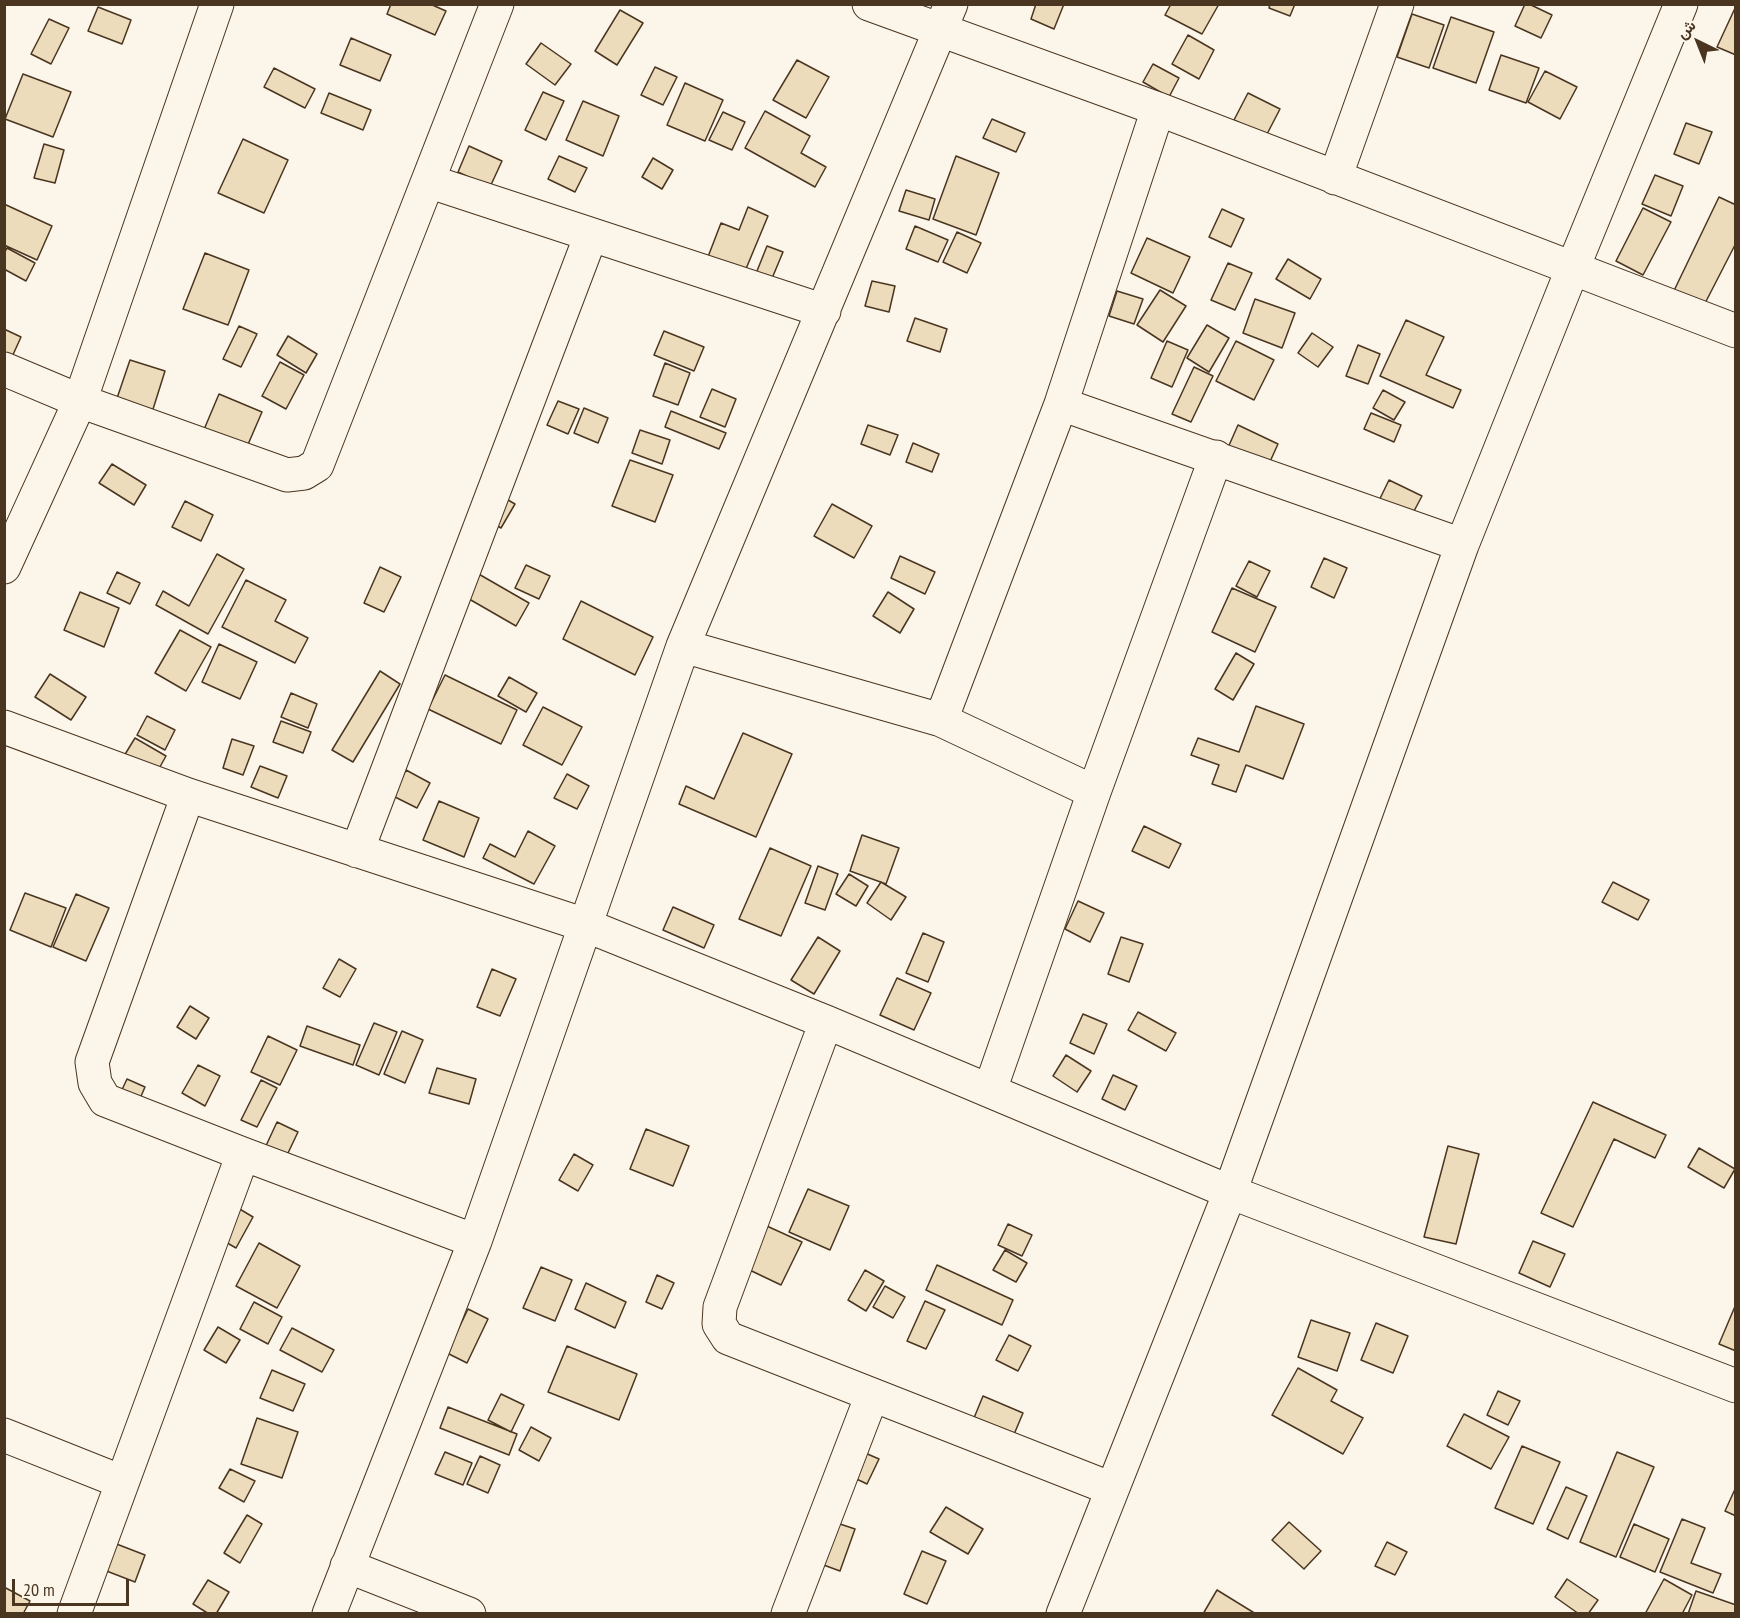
<!DOCTYPE html>
<meta charset="utf-8">
<style>
body{margin:0}
#map{position:relative;width:1740px;height:1618px;overflow:hidden;background:#fbf6e9;font-family:"PT Sans Narrow",Vazirmatn,sans-serif}
canvas{display:block}
.frame{position:absolute;inset:0;border:6px solid #4a3520;pointer-events:none}
.north{position:absolute;left:1668px;top:12px;width:60px;height:60px;-webkit-text-stroke:4px #fbf6e9;paint-order:stroke;rotate:317deg;font-size:16px;font-weight:700;line-height:24px;text-align:center;color:#4a3520}
.north::after{content:'';display:block;margin:auto;width:21px;height:27px;background:#4a3520;clip-path:polygon(50% 0,100% 100%,50% 72%,0 100%)}
.scale{position:absolute;left:12px;top:1579px;width:117px;height:27px;box-sizing:border-box;border:3px solid #4a3520;border-top:0;padding-left:8px;font-size:18px;line-height:21px;white-space:nowrap;color:#4a3520;-webkit-text-stroke:4px #fbf6e9;paint-order:stroke}
</style>
<div id="map">
<canvas width="1740" height="1618"></canvas>
<div class="frame"></div>
<div class="north">ش</div>
<div class="scale">20 m</div>
</div>
<script>
const ctx = document.querySelector('canvas').getContext('2d');
ctx.lineJoin = 'round';
function fillPath(path, color) {
  ctx.fillStyle = color;
  ctx.fill(path, 'evenodd');
}
function stroke(path, color, width, dash) {
  ctx.strokeStyle = color;
  ctx.lineWidth = width;
  ctx.lineCap = dash ? 'butt' : 'round';
  ctx.setLineDash(dash || []);
  ctx.stroke(path);
}
const building = new Path2D(`
 M391,4H430L446,11L435,35L387,14Z
 M1036,4H1064L1054,29L1031,19Z
 M1171,4H1219L1202,34L1165,15Z
 M1270,4H1295L1290,16L1269,8Z
 M1525,4H1529L1552,15L1541,38L1515,26Z
 M1736,6V55L1717,47Z
 M98,7L131,20L122,44L88,31Z
 M620,10L643,23L617,65L595,51Z
 M1412,14L1444,25L1429,68L1397,57Z
 M1451,17L1494,32L1476,83L1433,68Z
 M49,19L69,28L51,64L31,54Z
 M1188,35L1214,50L1199,79L1172,64Z
 M351,38L391,55L380,81L340,65Z
 M541,43L571,64L555,85L526,64Z
 M1501,55L1539,68L1526,103L1489,90Z
 M797,60L829,77L806,118L773,100Z
 M1153,64L1179,78L1169,97L1143,82Z
 M655,67L677,77L663,105L641,95Z
 M274,68L315,89L305,108L264,87Z
 M1545,71L1577,87L1560,119L1528,102Z
 M23,74L71,92L53,137L5,119Z
 M685,83L723,100L705,141L667,125Z
 M543,92L564,101L546,140L525,130Z
 M329,93L371,110L363,130L321,113Z
 M1248,93L1280,109L1266,136L1234,120Z
 M583,101L619,116L603,156L566,140Z
 M765,111L810,136L801,153L826,167L815,187L745,148Z
 M723,112L745,122L732,150L709,140Z
 M992,119L1025,133L1016,152L983,138Z
 M1686,123L1712,132L1699,164L1674,154Z
 M243,139L288,160L264,213L218,193Z
 M44,144L64,150L55,183L34,178Z
 M469,146L502,161L490,187L458,172Z
 M559,156L587,168L575,192L548,179Z
 M956,156L999,173L976,235L933,219Z
 M653,158L673,170L662,189L642,177Z
 M1655,175L1683,186L1671,216L1642,204Z
 M906,190L935,199L929,220L899,211Z
 M1719,197L1736,205V243L1700,313L1670,299Z
 M4,204L52,226L37,260L4,245Z
 M748,207L768,216L743,276L706,262L721,223L739,230Z
 M1643,208L1671,222L1643,275L1616,261Z
 M1222,209L1244,219L1231,247L1209,237Z
 M915,226L948,240L938,262L906,249Z
 M957,232L981,243L967,273L943,262Z
 M1147,238L1190,257L1173,293L1131,273Z
 M767,246L783,252L768,288L753,281Z
 M7,248L35,263L26,281L4,269V253Z
 M205,253L249,270L228,325L183,309Z
 M1288,259L1321,279L1310,299L1276,279Z
 M1228,263L1252,273L1235,310L1211,300Z
 M872,281L895,286L889,312L865,306Z
 M1160,290L1186,306L1163,342L1137,325Z
 M1117,291L1143,299L1134,324L1109,316Z
 M1255,299L1295,313L1282,348L1243,333Z
 M915,318L947,329L940,352L907,341Z
 M1406,320L1444,337L1426,375L1461,390L1453,408L1380,376Z
 M1207,325L1229,338L1209,372L1187,358Z
 M239,326L257,334L241,367L223,359Z
 M4,329L21,337L7,368L4,367Z
 M664,331L704,347L694,371L654,355Z
 M1312,333L1333,347L1318,367L1298,353Z
 M288,336L317,354L306,373L277,355Z
 M1167,341L1188,350L1172,387L1151,378Z
 M1236,341L1274,360L1254,400L1216,381Z
 M1358,345L1380,354L1368,384L1346,376Z
 M130,360L165,371L149,422L113,410Z
 M280,362L304,375L286,409L262,396Z
 M665,363L690,373L678,405L653,396Z
 M1194,367L1213,376L1191,422L1172,414Z
 M712,389L736,399L725,427L700,417Z
 M1383,390L1405,402L1394,420L1373,408Z
 M219,394L262,412L243,456L200,439Z
 M558,401L579,409L568,434L547,425Z
 M584,408L608,418L598,443L574,433Z
 M671,411L726,433L719,449L665,427Z
 M1371,413L1401,425L1394,442L1364,429Z
 M868,425L898,435L890,455L861,444Z
 M1238,425L1278,444L1263,477L1223,459Z
 M640,430L670,440L662,464L632,453Z
 M913,443L939,454L932,472L906,462Z
 M630,460L673,475L655,522L612,506Z
 M112,464L146,485L134,505L99,483Z
 M1389,480L1422,496L1405,528L1373,513Z
 M489,489L515,504L501,528L476,513Z
 M185,501L213,515L201,541L172,527Z
 M832,504L872,526L854,558L814,536Z
 M217,554L244,569L208,634L156,605L163,591L189,606Z
 M900,556L935,572L925,594L891,578Z
 M1324,558L1347,568L1334,598L1311,587Z
 M1249,561L1270,571L1257,597L1236,586Z
 M463,565L529,603L516,626L450,588Z
 M526,565L550,576L539,599L515,588Z
 M380,567L401,577L384,612L364,603Z
 M117,572L140,583L130,604L107,593Z
 M246,580L286,600L275,621L308,638L295,663L222,627Z
 M1232,588L1276,607L1255,652L1212,632Z
 M80,592L119,608L104,647L64,630Z
 M888,592L914,609L900,633L873,616Z
 M581,601L653,637L635,675L563,639Z
 M180,630L211,647L186,691L155,673Z
 M219,644L257,662L240,699L202,682Z
 M1236,653L1254,664L1233,700L1215,689Z
 M380,671L400,684L353,762L332,750Z
 M50,674L86,697L71,720L35,697Z
 M445,675L517,710L501,744L428,709Z
 M509,677L537,693L526,712L498,696Z
 M291,693L317,704L308,728L281,717Z
 M1256,706L1304,724L1283,779L1246,765L1236,792L1212,784L1219,765L1191,755L1198,738L1239,752Z
 M543,707L582,727L562,765L523,745Z
 M147,716L175,730L165,750L137,735Z
 M281,721L311,732L303,753L273,742Z
 M743,733L792,754L756,837L679,804L686,786L714,799Z
 M135,738L166,756L156,774L124,756Z
 M232,739L254,746L243,775L223,768Z
 M260,766L287,776L278,798L251,787Z
 M406,770L430,783L417,808L393,796Z
 M567,774L589,786L577,809L554,798Z
 M439,801L479,818L464,857L423,840Z
 M1144,826L1181,844L1169,868L1132,851Z
 M528,831L555,846L534,884L483,858L490,844L515,857Z
 M862,835L899,848L886,884L850,871Z
 M770,848L811,866L781,936L739,919Z
 M818,866L838,874L825,910L805,903Z
 M849,874L868,886L856,906L836,894Z
 M881,882L906,897L891,920L867,903Z
 M1613,882L1649,900L1638,920L1602,902Z
 M25,893L66,908L51,947L10,930Z
 M76,894L109,908L86,961L53,947Z
 M1078,901L1104,913L1090,942L1065,929Z
 M673,907L714,925L704,948L663,930Z
 M923,933L944,942L928,982L906,973Z
 M818,937L840,951L814,994L791,980Z
 M1121,937L1143,944L1129,982L1108,974Z
 M339,959L356,969L340,997L323,988Z
 M492,969L516,979L500,1016L477,1007Z
 M897,978L931,993L914,1030L880,1015Z
 M190,1006L209,1018L196,1039L177,1027Z
 M1138,1012L1176,1033L1166,1051L1128,1030Z
 M1083,1014L1107,1024L1094,1054L1070,1043Z
 M374,1023L397,1032L379,1075L356,1065Z
 M307,1026L360,1045L353,1065L300,1046Z
 M402,1031L423,1040L405,1083L384,1074Z
 M268,1036L297,1050L280,1085L251,1072Z
 M1066,1055L1091,1071L1077,1092L1053,1076Z
 M198,1065L220,1076L205,1106L182,1093Z
 M437,1068L476,1079L469,1104L429,1093Z
 M1113,1075L1137,1086L1125,1110L1102,1099Z
 M127,1079L145,1087L132,1117L113,1109Z
 M261,1080L277,1088L257,1127L241,1120Z
 M1593,1102L1666,1135L1655,1158L1614,1139L1573,1227L1541,1213Z
 M277,1122L298,1132L279,1172L258,1163Z
 M646,1129L689,1146L673,1186L630,1169Z
 M1448,1146L1479,1154L1456,1244L1424,1237Z
 M1699,1148L1735,1169L1724,1188L1688,1167Z
 M574,1154L593,1165L578,1191L559,1180Z
 M808,1189L849,1206L830,1250L789,1232Z
 M233,1205L253,1217L236,1248L215,1236Z
 M758,1222L802,1242L781,1285L737,1264Z
 M1008,1224L1032,1235L1022,1256L998,1245Z
 M1533,1241L1565,1254L1550,1287L1519,1273Z
 M259,1243L300,1266L277,1308L236,1286Z
 M1005,1250L1027,1263L1016,1282L993,1270Z
 M937,1265L1013,1300L1002,1325L926,1290Z
 M541,1267L572,1280L555,1321L523,1308Z
 M865,1270L884,1281L866,1311L848,1300Z
 M657,1275L674,1283L662,1309L646,1302Z
 M586,1283L626,1302L615,1328L575,1309Z
 M885,1286L905,1297L893,1318L873,1307Z
 M925,1301L945,1310L926,1349L907,1341Z
 M254,1302L282,1317L268,1344L240,1329Z
 M1736,1304V1351L1719,1344Z
 M468,1309L488,1319L467,1363L447,1353Z
 M1311,1320L1350,1333L1337,1371L1298,1357Z
 M1376,1323L1408,1336L1393,1373L1361,1360Z
 M218,1327L240,1340L226,1363L204,1350Z
 M292,1328L334,1350L322,1372L280,1350Z
 M1009,1335L1031,1346L1018,1371L996,1360Z
 M567,1346L637,1374L619,1420L548,1392Z
 M1298,1368L1337,1390L1331,1401L1363,1418L1343,1454L1272,1415Z
 M272,1370L305,1384L293,1411L260,1398Z
 M1498,1391L1520,1401L1508,1425L1487,1415Z
 M501,1394L524,1405L511,1432L488,1420Z
 M983,1396L1023,1413L1007,1451L967,1435Z
 M448,1407L517,1434L509,1455L440,1428Z
 M1464,1414L1509,1437L1491,1469L1447,1446Z
 M257,1418L298,1432L282,1478L241,1464Z
 M531,1427L551,1438L539,1461L519,1450Z
 M1522,1446L1560,1462L1533,1524L1495,1508Z
 M856,1449L879,1459L867,1484L844,1473Z
 M445,1452L472,1463L463,1485L435,1474Z
 M1617,1452L1654,1467L1616,1557L1580,1542Z
 M480,1456L500,1465L488,1493L467,1484Z
 M230,1469L255,1481L244,1502L219,1488Z
 M1566,1487L1587,1496L1568,1539L1547,1529Z
 M1736,1487V1516L1725,1511Z
 M946,1507L983,1529L968,1554L930,1532Z
 M247,1515L262,1524L240,1563L224,1553Z
 M825,1519L855,1529L840,1571L810,1560Z
 M1682,1519L1705,1528L1691,1563L1721,1574L1713,1593L1660,1572Z
 M1289,1522L1321,1551L1304,1569L1272,1540Z
 M1634,1524L1669,1539L1655,1572L1620,1557Z
 M1387,1542L1407,1552L1395,1575L1375,1566Z
 M114,1543L145,1555L135,1582L104,1570Z
 M922,1551L946,1561L927,1604L904,1594Z
 M1567,1579L1598,1600L1588,1614H1579L1555,1597Z
 M1664,1579L1692,1595L1682,1614H1645Z
 M208,1580L229,1592L216,1614H209L193,1604Z
 M4,1587L30,1601L23,1614H4Z
 M1217,1590L1256,1614H1203Z
 M1696,1591L1736,1605V1614H1688Z`);
const minor = new Path2D(`
 M869,4L1158,109L1736,331
 M1335,178L1397,4
 M428,181L824,311
 M4,369L80,401L287,475L304,473L317,465L497,4
 M1061,404L1462,545
 M4,567L80,401L217,4
 M683,646L941,720L1094,792
 M941,720L1061,404L1158,109
 M4,727L188,795L585,925L826,1022L1230,1192L1736,1386
 M188,795L92,1062L95,1083L105,1100L243,1154L475,1241
 M357,851L591,235
 M826,1022L720,1307L719,1324L728,1338L1112,1489
 M990,1090L1094,792L1216,457
 M4,1435L122,1482
 M347,1566L469,1614
 M74,1614L243,1154
 M329,1614L475,1241L683,646L951,4
 M788,1614L872,1395
 M1063,1614L1230,1192L1462,545L1572,270L1681,4`);
fillPath(building, '#ecdcbc');
stroke(building, '#4a3520', 1.5);
stroke(minor, '#4a3520', 35);
stroke(minor, '#fbf6e9', 33);
</script>
